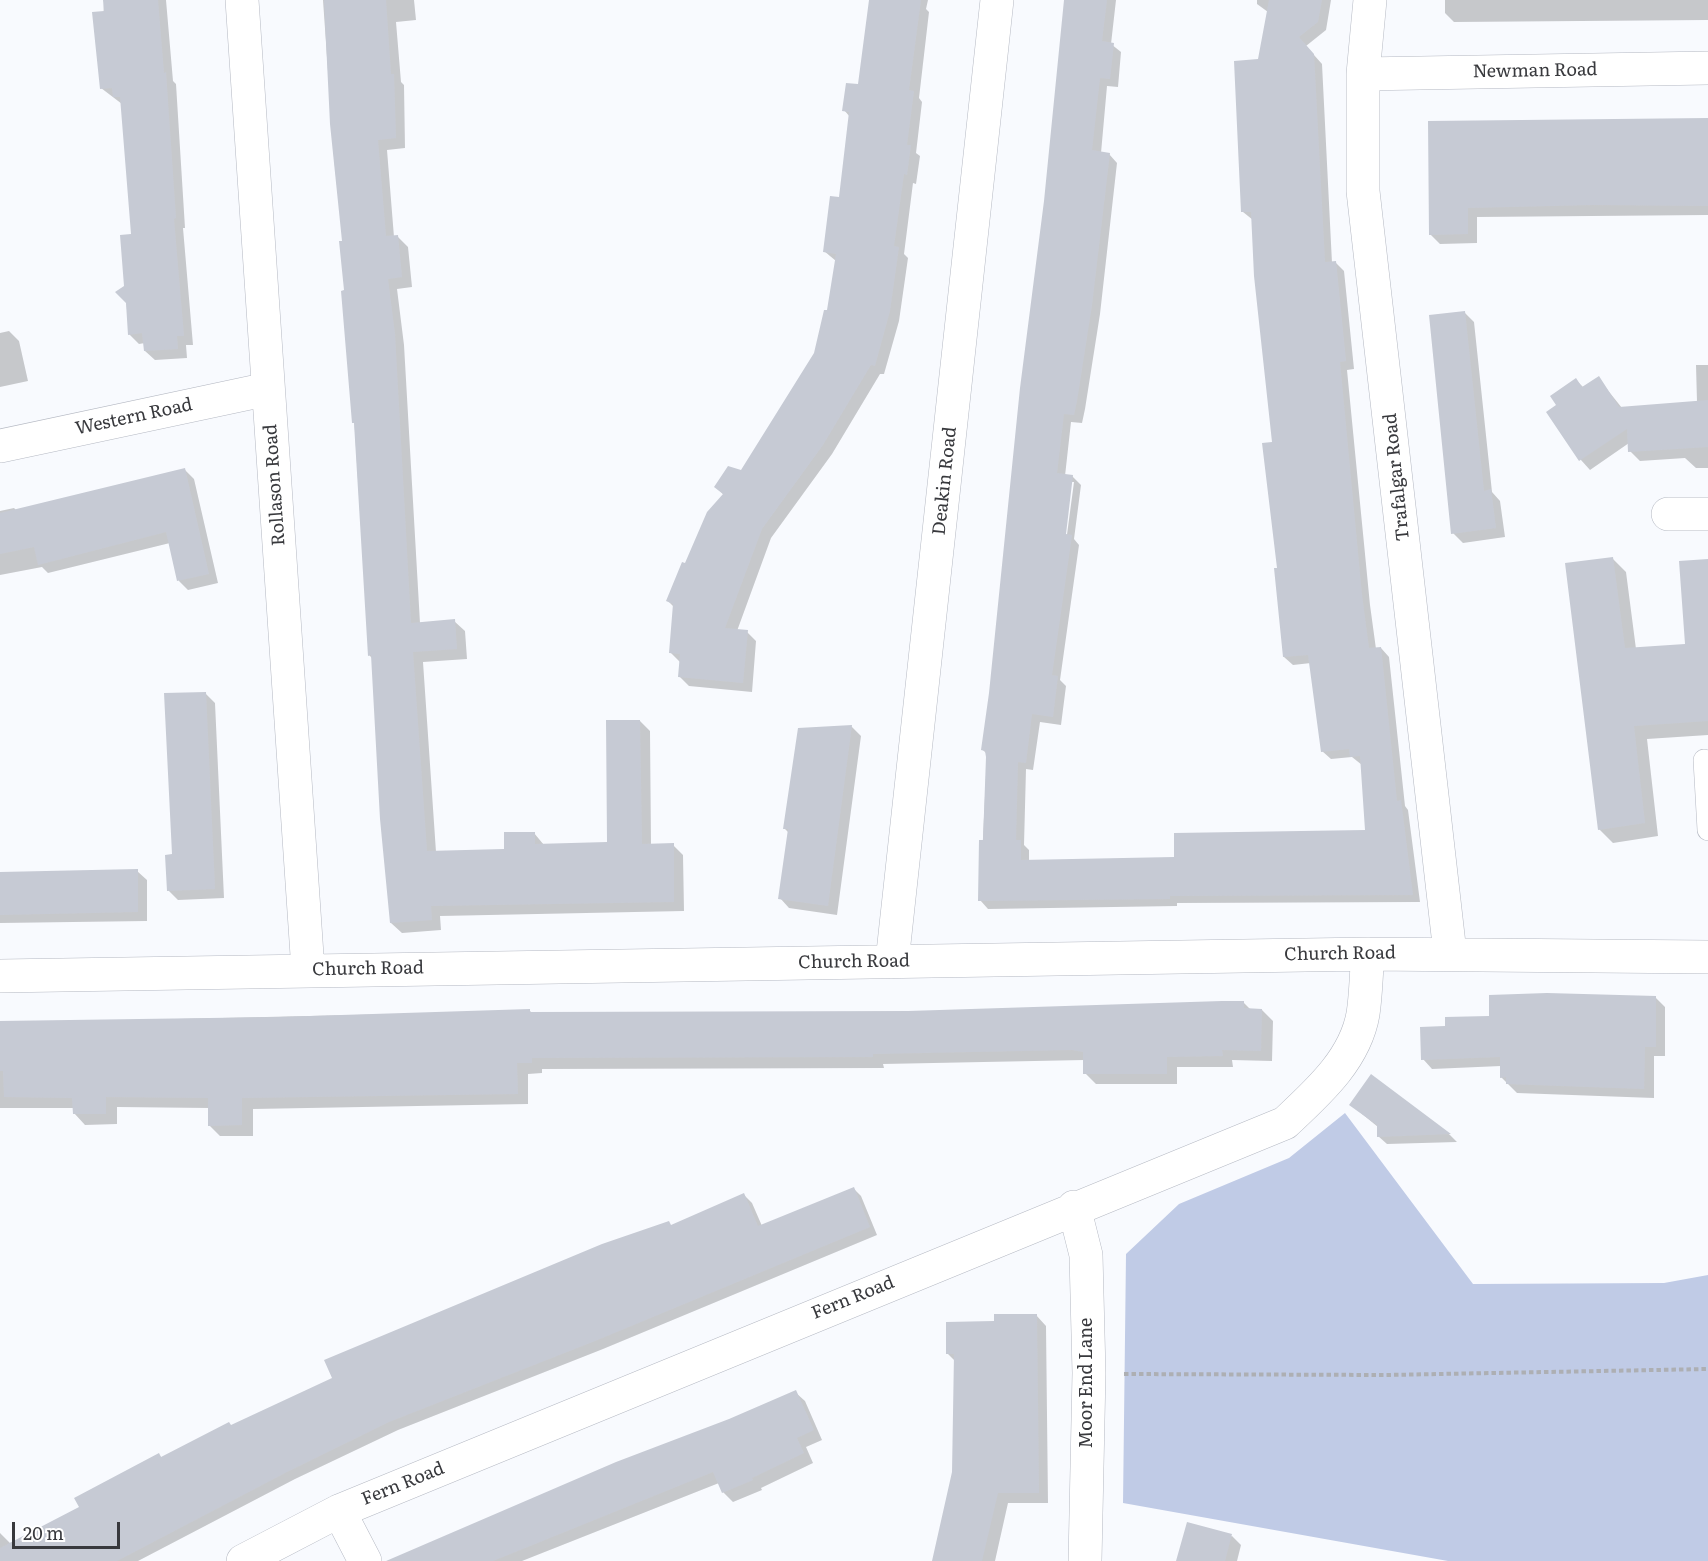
<!DOCTYPE html>
<style>
body{margin:0}
#map{position:relative;width:1708px;height:1561px;overflow:hidden;background:#f8fafe;font-family:Literata,serif}
canvas{display:block}
.scale{position:absolute;left:12px;top:1522px;width:108px;height:27px;box-sizing:border-box;border:3px solid #38393d;border-top:0;padding-left:8px;font-size:18px;line-height:21px;white-space:nowrap;color:#38393d;-webkit-text-stroke:4px #fff;paint-order:stroke}
</style>
<div id="map">
<canvas width="1708" height="1561"></canvas>
<div class="scale">20 m</div>
</div>
<script>
const ctx = document.querySelector('canvas').getContext('2d');
ctx.lineJoin = 'round';
function fillPath(path, color) {
  ctx.fillStyle = color;
  ctx.fill(path, 'evenodd');
}
function stroke(path, color, width, dash) {
  ctx.strokeStyle = color;
  ctx.lineWidth = width;
  ctx.lineCap = dash ? 'butt' : 'round';
  ctx.setLineDash(dash || []);
  ctx.stroke(path);
}
function write(font, color, halo, rows, align = 'center') {
  ctx.font = font + ' Literata,serif';
  ctx.lineWidth = 6;
  ctx.setLineDash([]);
  ctx.textBaseline = 'middle';
  ctx.strokeStyle = halo;
  ctx.fillStyle = color;
  for (const [text, x, y, turn = 0] of rows) {
    ctx.save();
    ctx.translate(x, y);
    ctx.rotate((+turn || 0) * Math.PI / 180);
    ctx.textAlign = isNaN(turn) ? turn : align;
    if (halo) ctx.strokeText(text, 0, 0);
    ctx.fillText(text, 0, 0);
    ctx.restore();
  }
}
const green = new Path2D(`
 M1345,1113L1473,1284L1664,1283L1708,1275V1561H1448L1123,1503L1126,1254L1179,1204L1289,1158Z`);
const shadow = new Path2D(`
 M104,0H166L173,81L176,84L185,228H183L193,345H186L187,358L155,360L145,351V343L139,344L129,334L125,286L133,235L122,104L101,88Z
 M323,0H414L416,20L396,22L401,82L404,85L405,148L387,150L394,237H398L408,247L412,287L397,289L404,345L420,623L454,621L465,631L467,659L423,662L436,852L506,851L534,833L544,845L608,843L640,721L650,731L651,845H673L683,855L684,911L440,916L441,930L402,933L391,923L373,659L369,655L343,242L334,158Z
 M870,0H928L926,9L929,12L919,98L922,102L916,153L920,156L916,184L913,183L904,254L908,258L899,321L884,374H880L832,454L771,538L737,631L747,632L756,641L752,692L689,686L679,676L681,663L670,652L674,607L668,601L724,495L716,487L741,472L816,353L828,312L836,261L824,251L841,199L850,117L844,110L859,86Z
 M1067,0H1116L1111,44L1121,52L1118,87L1107,86L1101,153L1109,154L1117,163L1100,314L1085,409L1082,423L1071,422L1065,476H1072L1081,485L1074,539L1079,545L1060,680L1066,686L1061,725L1040,722L1033,770L1026,769L1024,845L1029,850V861L1176,858L1366,832L1362,765L1352,757L1331,759L1322,751L1311,663L1293,665L1284,657L1274,443L1253,220L1243,212L1259,61L1268,12L1257,4V0H1331L1326,30L1306,46L1322,64L1332,263H1336L1344,271L1354,369L1347,370L1370,605L1376,649L1381,648L1389,657L1405,806L1408,810L1420,902L1177,903V906L988,909L980,900L987,754L982,749L991,693ZM1071,482H1074L1066,542L1063,541Z
 M1445,0H1708V20L1454,22L1445,13Z
 M1708,122V215L1477,217V243L1440,244L1430,234V123Z
 M1464,312L1474,322L1492,492L1500,501L1505,537L1463,543L1453,533Z
 M9,331L19,341L28,381L0,387V333Z
 M1696,365H1708V468H1696L1685,458L1640,461L1630,451L1629,443L1590,470L1581,460L1548,412L1558,406L1576,380L1584,388L1598,378L1622,408L1697,402Z
 M185,470L194,479L218,583L188,590L179,581L170,543L48,573L42,567L0,575V511L14,508L16,510Z
 M1612,558L1626,572L1636,649L1687,646L1708,560V735L1647,739L1658,836L1613,843L1599,829Z
 M205,693L215,703L224,898L178,900L168,890Z
 M851,726L861,736L837,915L789,908L780,898L789,833L785,829Z
 M137,871L147,880V921L0,923V873Z
 M1655,997L1665,1007V1056H1654V1098L1517,1093L1501,1077V1066L1432,1069L1423,1059L1446,1028L1491,1017Z
 M1243,1002L1251,1010H1262L1273,1021L1272,1061L1232,1060L1233,1067H1177V1084H1096L1085,1073V1060L883,1064L884,1068L542,1069V1073L528,1074V1104L253,1109V1136H220L209,1125V1108L117,1107V1124L85,1125L74,1113V1108H0V1023L530,1011L533,1014L908,1013Z
 M1371,1077L1450,1135L1457,1142L1387,1144L1378,1136V1127L1351,1105Z
 M853,1188L861,1196L877,1235L603,1349L398,1430L295,1479L138,1561H0V1533L10,1543L22,1538L81,1508L159,1455L162,1458L672,1226L744,1195L752,1203L762,1226Z
 M1036,1315L1046,1326L1048,1503H1008L995,1561H933L953,1472L955,1361L947,1353L996,1322Z
 M795,1392L805,1401L822,1440L806,1447L813,1463L761,1488L762,1490L733,1502L723,1492L719,1483L522,1561H410Z
 M1232,1536L1241,1545L1237,1561H1178Z`);
const building = new Path2D(`
 M103,0H158L164,73L166,72L176,218L174,219L184,336H177L178,349L144,351L142,333L128,335L126,303L115,292L124,286L120,235L131,234L120,97H113L112,88L100,89L92,12L104,11Z
 M324,0H386L391,74H394L396,138L378,140L386,236L398,235L402,277L388,279L395,334L411,623L455,619L457,649L413,652L427,851L504,849V832H535V844L607,842L606,720H640L642,844L674,843V902L431,906L432,920L390,923L380,819L371,655L368,656L354,423H352L341,291L344,290L339,241H342L330,124Z
 M869,0H921L909,90L914,91L907,145H911L907,175L904,174L894,246L899,247L890,311L875,366L871,365L823,445L762,529L725,628L748,630L743,683L678,677L680,654L669,653L673,604L666,601L682,562L685,563L707,512L723,494L714,487L728,466L741,470L814,353L824,310H827L836,254L823,252L830,196L839,197L849,112L842,111L846,83L858,84Z
 M1064,0H1107L1102,41L1114,43L1110,79L1100,78L1092,150L1110,153L1092,305L1077,401L1074,415L1064,414L1057,473L1073,475L1066,534L1072,535L1052,675L1058,676L1053,717L1032,714L1026,763L1018,762L1016,840H1021V860L1174,857V833L1365,830L1360,756L1350,757L1349,749L1321,752L1308,655L1283,657L1274,568H1277L1262,443L1272,442L1254,276L1251,212H1241L1234,61L1258,59L1269,0H1322L1318,22L1299,37L1314,54L1325,262L1336,261L1346,361L1340,362L1362,595L1369,648L1381,647L1397,801L1401,800L1413,895L1170,896V899L978,901L979,840H983L986,757L985,751L981,750L989,693L1020,388L1044,201Z
 M1708,118V206L1593,205L1468,208V234L1429,235L1428,121Z
 M1465,311L1484,491L1491,489L1496,528L1451,534L1429,315Z
 M1599,376L1619,407L1708,400V447L1628,452L1627,429L1579,461L1546,412L1556,405L1550,396L1576,378L1582,387Z
 M185,468L209,574L177,581L166,532L38,565L34,547L0,554V513Z
 M1613,557L1625,648L1685,644L1679,561L1708,559V721L1634,726L1645,823L1598,830L1565,563Z
 M206,692L215,889L167,891L165,855L172,854L164,693Z
 M852,725L828,906L778,899L788,829H783L798,728Z
 M138,869V912L0,915V872Z
 M1547,993L1656,996V1047H1645L1644,1089L1506,1084V1077L1500,1078V1057L1421,1060L1420,1027L1445,1026V1017L1489,1016V995Z
 M1222,1001H1244V1008L1262,1009L1261,1051L1222,1050L1223,1056L1167,1057V1074H1083V1052L1072,1050L873,1054V1057L532,1058V1063H517L518,1094L242,1098V1125L208,1126V1098L106,1097V1114H73L72,1098L4,1097L3,1071H0V1021L278,1017L530,1009V1012L908,1011Z
 M1371,1074L1451,1134L1377,1137V1125L1349,1105Z
 M854,1187L870,1227L595,1341L389,1422L287,1472L117,1561H0V1548L79,1507L74,1498L159,1453L161,1457L229,1422L231,1425L332,1378L324,1360L602,1244L669,1221L671,1225L744,1193L758,1226Z
 M994,1314H1037L1039,1493H998L982,1561H932L952,1472L954,1354H946V1322L994,1321Z
 M796,1390L814,1430L797,1438L804,1453L752,1478L753,1480L722,1493L713,1472L493,1561H386L616,1462L729,1419Z
 M1187,1522L1232,1534L1225,1561H1176Z`);
const path = new Path2D(`
 M1124,1374L1386,1375L1708,1369`);
const lane = new Path2D(`
 M1704,760L1708,830`);
const street = new Path2D(`
 M242,0L308,970
 M1370,0L1363,74V191L1450,953
 M1363,74L1708,68
 M0,446L268,389
 M1668,514H1708
 M892,962L997,0
 M0,976L1368,954L1708,957
 M1074,1207L1086,1255L1089,1373L1085,1561
 M339,1511L365,1561
 M243,1561L339,1511L1285,1123C1317,1093 1355,1060 1363,1014C1366,995 1366,974 1368,954`);
const streetNames = [
 ["Newman Road",1535,71,-1],
 ["Western Road",134,417,-12],
 ["Trafalgar Road",1397,477,-96],
 ["Deakin Road",945,481,-84],
 ["Rollason Road",275,485,-94],
 ["Church Road",1340,954,-1],
 ["Church Road",854,962,-1],
 ["Church Road",368,969,-1],
 ["Fern Road",853,1298,-22],
 ["Moor End Lane",1087,1383,-90],
 ["Fern Road",403,1484,-22]
];
fillPath(green, '#c0cbe6');
fillPath(shadow, '#0003');
fillPath(building, '#c6cad4');
stroke(lane, '#b5b9c3', 22);
stroke(street, '#b5b9c3', 34);
stroke(path, '#adafb3', 4, [4.5, 3]);
stroke(lane, '#fff', 21);
stroke(street, '#fff', 33);
write('18px', '#38393d', '#fff', streetNames);
</script>
